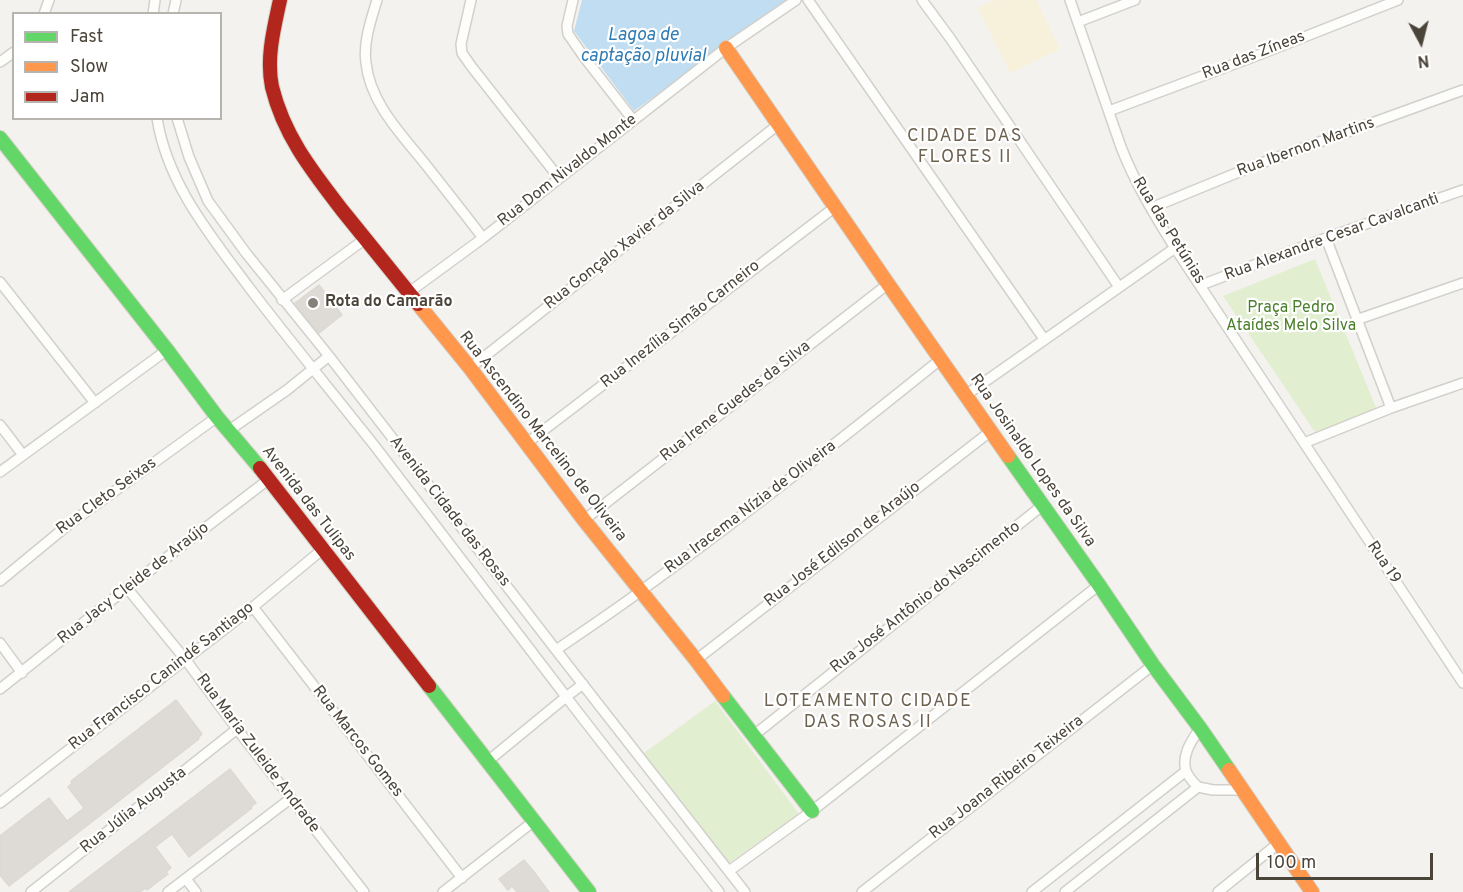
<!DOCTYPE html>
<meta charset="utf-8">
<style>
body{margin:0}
#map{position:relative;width:1463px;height:892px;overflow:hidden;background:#f4f2ee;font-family:Overpass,sans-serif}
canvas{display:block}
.legend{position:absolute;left:12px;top:12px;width:210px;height:108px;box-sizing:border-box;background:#fff;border:2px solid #b7b4b0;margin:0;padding:8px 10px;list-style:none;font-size:18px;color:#4b4439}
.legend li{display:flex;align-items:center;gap:12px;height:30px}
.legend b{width:30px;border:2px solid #b7b4b0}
.north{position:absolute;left:1391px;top:12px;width:60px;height:60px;-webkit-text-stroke:4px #fff;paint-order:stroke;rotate:173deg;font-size:16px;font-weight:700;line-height:24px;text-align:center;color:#4b4439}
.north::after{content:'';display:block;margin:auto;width:21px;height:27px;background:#4b4439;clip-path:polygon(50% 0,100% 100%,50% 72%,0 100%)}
.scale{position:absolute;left:1256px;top:853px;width:177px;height:27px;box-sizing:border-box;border:3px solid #4b4439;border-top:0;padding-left:8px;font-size:18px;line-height:21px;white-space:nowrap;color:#4b4439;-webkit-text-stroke:4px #fff;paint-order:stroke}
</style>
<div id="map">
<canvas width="1463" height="892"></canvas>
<ul class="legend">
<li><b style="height:8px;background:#63d668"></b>Fast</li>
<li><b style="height:8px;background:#ff974d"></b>Slow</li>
<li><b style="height:8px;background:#b3261e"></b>Jam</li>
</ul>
<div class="north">N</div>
<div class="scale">100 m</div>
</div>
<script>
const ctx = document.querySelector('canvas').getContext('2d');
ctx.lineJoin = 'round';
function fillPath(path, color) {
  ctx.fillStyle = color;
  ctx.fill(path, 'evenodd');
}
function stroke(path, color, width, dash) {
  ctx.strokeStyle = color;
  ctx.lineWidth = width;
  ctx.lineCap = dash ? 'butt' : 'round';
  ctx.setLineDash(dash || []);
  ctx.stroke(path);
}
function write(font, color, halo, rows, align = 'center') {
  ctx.font = font + ' Overpass,sans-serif';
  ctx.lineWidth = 4.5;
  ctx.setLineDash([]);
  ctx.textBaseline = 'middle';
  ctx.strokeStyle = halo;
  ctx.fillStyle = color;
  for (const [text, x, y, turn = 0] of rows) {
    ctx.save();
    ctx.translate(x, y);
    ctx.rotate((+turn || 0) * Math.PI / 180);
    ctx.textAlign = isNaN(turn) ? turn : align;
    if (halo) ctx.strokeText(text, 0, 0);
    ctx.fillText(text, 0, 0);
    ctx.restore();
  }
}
const green = new Path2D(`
 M1315,259L1377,410L1315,432L1223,296Z
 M715,701L799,814L729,863L644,753Z`);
const sand = new Path2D(`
 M995,0H1036L1060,49L1010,73L978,8Z`);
const water = new Path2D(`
 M582,0H788L634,111L574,31Z`);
const building = new Path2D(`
 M319,285L342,315L319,333L295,303Z
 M176,700L202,734L198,738L199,739L9,886L0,875V836L49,798L67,821L84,808L68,787L72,783L71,781Z
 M230,769L256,803L251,806L252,808L189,857L172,834L155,847L171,868L166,872L168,874L147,890L146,888L140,892H69Z
 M524,860L534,872L549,892H517L512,886L508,890L499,879Z`);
const street = new Path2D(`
 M377,0C371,20 363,42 366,63C370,103 402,135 426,165C445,189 464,213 483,238
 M471,0L461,44L462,53L471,66L559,178
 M573,0L567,26L568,34L584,57L633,120
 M808,0L1044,339
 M922,0L950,38L1119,287
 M1070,0L1121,147C1135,183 1155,216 1175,248L1463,683
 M44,14L49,0
 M153,14L155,0
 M173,14L176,0
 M1078,22L1135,0
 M0,62L14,52
 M1109,111L1261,54L1398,0
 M157,118C167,183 210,235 248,286C289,340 332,392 374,445C438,528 501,611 564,694C615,761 668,826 719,892
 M177,118L189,157L208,201L246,253L329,356L556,650L745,892
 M1151,208L1256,165L1463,90
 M1326,238L1391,408
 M0,282L95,403
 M1201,285L1326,238L1463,190
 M408,293L483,238L726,48L796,0
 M282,300L365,239
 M1356,320L1463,283
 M470,368L779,124
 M966,395L1175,248
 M0,425L23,455
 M228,431L287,390L329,356
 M527,443L835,207
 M1304,443L1391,408L1463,383
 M0,472L167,350
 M584,520L888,284
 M0,581L68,525L217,417
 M127,588L185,659L237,729L364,892
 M253,607L462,878
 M0,643L22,673
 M556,650C585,630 614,611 642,590C744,516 843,438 941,359
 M696,660L991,431
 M0,689L127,588L269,479
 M1200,728C1192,740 1181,755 1186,771C1188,776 1194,783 1198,787L1213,790H1243
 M753,736L1043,505
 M488,761L566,697L583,684
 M0,803L253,607L323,549
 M729,871L812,811L1099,585
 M186,879L196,892
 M31,892L237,729
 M168,892L290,799
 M443,892L534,821
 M862,892L1153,665
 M1032,892L1186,771
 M1065,892L1198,787
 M1218,892L1280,842`);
const fast = new Path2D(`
 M0,138L167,350L217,417L260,468
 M1008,456L1099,585L1153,665L1200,728L1229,770
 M429,686L589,892
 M723,696L812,811`);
const slow = new Path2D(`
 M726,48L888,284L1008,456
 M418,304L470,368L584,520L696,660L723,696
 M1229,770L1312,892`);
const jam = new Path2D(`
 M280,0C274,28 266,58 272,87C284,136 312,171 342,210C367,241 392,272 418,304
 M260,468L429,686`);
const markers = [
 [313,303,6,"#868178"]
];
const streetNames = [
 ["Rua das Zíneas",1254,56,-21],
 ["Rua Ibernon Martins",1306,148,-20],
 ["Rua Dom Nivaldo Monte",568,171,-38],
 ["Rua das Petúnias",1168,231,58],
 ["Rua Alexandre Cesar Cavalcanti",1332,238,-20],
 ["Rua Gonçalo Xavier da Silva",625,246,-38],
 ["Rua Inezília Simão Carneiro",681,325,-38],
 ["Rua Irene Guedes da Silva",736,402,-38],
 ["Rua Ascendino Marcelino de Oliveira",542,437,52],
 ["Rua Josinaldo Lopes da Silva",1032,461,55],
 ["Rua Cleto Seixas",107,497,-36],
 ["Avenida das Tulipas",308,504,52],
 ["Rua Iracema Nízia de Oliveira",751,508,-37],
 ["Avenida Cidade das Rosas",449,512,52],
 ["Rua José Edilson de Araújo",843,545,-38],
 ["Rua 19",1383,563,56],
 ["Rua Jacy Cleide de Araújo",134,584,-38],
 ["Rua José Antônio do Nascimento",926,598,-38],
 ["Rua Francisco Canindé Santiago",162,677,-38],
 ["Rua Marcos Gomes",357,742,52],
 ["Rua Maria Zuleide Andrade",257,754,53],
 ["Rua Joana Ribeiro Teixeira",1007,778,-38],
 ["Rua Júlia Augusta",134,811,-38]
];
const poiNames = [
 ["Rota do Camarão",325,303]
];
const parkNames = [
 ["Praça Pedro",1291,309],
 ["Ataídes Melo Silva",1291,327]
];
const waterNames = [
 ["Lagoa de",643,36],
 ["captação pluvial",643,57]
];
const neighbourhoodNames = [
 ["CIDADE DAS",965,137],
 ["FLORES II",965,158],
 ["LOTEAMENTO CIDADE",868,702],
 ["DAS ROSAS II",868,723]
];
fillPath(green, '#e1eecf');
fillPath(sand, '#f7f0da');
fillPath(water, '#c0ddf1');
fillPath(building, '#dedbd6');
stroke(building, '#dcd9d4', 1.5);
stroke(street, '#d2d0cb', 12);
stroke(fast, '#d3cfc5', 16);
stroke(slow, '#d3cfc5', 16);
stroke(jam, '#d3cfc5', 16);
stroke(street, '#fdfdfc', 9);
stroke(fast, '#63d668', 14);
stroke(slow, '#ff974d', 14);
stroke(jam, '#b3261e', 14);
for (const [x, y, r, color] of markers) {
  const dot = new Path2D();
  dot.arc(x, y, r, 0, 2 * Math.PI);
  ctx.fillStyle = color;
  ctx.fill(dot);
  stroke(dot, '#fff', 2);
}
write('16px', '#4b4439', '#fff', streetNames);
write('bold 16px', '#4b4439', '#fff', poiNames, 'left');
write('16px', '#4a7f2a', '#fff', parkNames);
write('italic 18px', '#2e7ab2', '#fff', waterNames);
ctx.letterSpacing = '1.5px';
write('18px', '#6e6250', '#fff', neighbourhoodNames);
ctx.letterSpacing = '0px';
</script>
